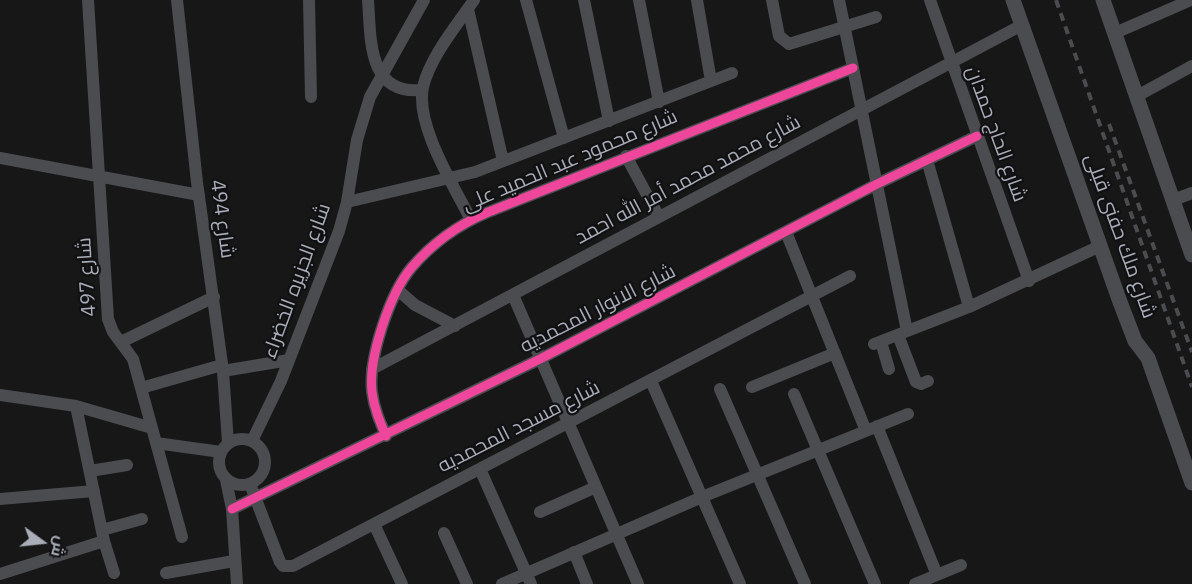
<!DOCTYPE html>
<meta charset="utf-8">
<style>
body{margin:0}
#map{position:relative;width:1192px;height:584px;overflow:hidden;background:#171717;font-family:"IBM Plex Sans",Cairo,sans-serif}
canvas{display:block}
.north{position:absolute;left:12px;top:512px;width:60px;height:60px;-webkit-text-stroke:4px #111113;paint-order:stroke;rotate:105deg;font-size:16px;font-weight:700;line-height:24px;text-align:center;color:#a8adb8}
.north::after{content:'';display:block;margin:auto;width:21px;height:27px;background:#a8adb8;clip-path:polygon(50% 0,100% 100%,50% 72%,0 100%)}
</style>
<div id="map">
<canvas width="1192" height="584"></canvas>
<div class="north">ش</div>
</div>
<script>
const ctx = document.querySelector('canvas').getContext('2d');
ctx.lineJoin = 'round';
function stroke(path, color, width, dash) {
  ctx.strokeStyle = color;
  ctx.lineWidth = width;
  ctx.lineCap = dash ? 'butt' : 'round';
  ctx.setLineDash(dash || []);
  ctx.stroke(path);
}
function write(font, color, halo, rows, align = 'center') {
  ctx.font = font + ' "IBM Plex Sans",Cairo,sans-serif';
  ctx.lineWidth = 4.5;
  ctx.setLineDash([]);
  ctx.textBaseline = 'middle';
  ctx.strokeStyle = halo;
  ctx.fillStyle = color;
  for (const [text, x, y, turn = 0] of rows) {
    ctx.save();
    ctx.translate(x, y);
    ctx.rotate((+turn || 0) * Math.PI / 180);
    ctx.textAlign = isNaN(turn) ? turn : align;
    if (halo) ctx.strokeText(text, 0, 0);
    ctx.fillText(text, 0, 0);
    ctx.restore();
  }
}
const minor = new Path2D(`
 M88,0L108,319L113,332L133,359L182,537
 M177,0L197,182L223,371L228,443
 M309,0L311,97
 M368,0C371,39 367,95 422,90
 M526,0L564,138
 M584,0L609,121
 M639,0L659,102
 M697,0L711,81
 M772,0L779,36L789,44L876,17
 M839,0L907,331
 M930,0L1029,281
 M468,9L503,161
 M1115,33L1191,0
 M1137,96L1192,66
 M626,156L659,217
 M0,158L199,195
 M927,160L969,307
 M1173,200L1192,193
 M347,202L475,172L732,73
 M471,220C454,186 415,125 423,87C430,57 457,25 474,0
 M786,232L866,431
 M399,291L415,305L455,326
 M513,295L638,584
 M898,335L916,382L921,384L928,381
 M121,342L214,297
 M881,342L889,369
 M874,344L969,307L1100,246
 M372,369L1022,25
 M223,371L289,360
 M651,381L740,584
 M752,387L835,353
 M141,388L222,365
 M720,389L805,584
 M794,394L875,584
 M0,395L76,406L152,428
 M76,406L104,541L114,573
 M877,426L937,575
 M386,436C380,422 374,408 372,392C368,358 390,293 412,267C432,244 458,225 486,213L853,68
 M219 462a23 23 0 1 1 46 0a23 23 0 1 1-46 0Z
 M252,441L281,381L339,231L347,202L357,140L370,97L424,0
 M156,443L221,452
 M480,469L531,584
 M90,471L127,465
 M226,480L232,509L237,584
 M250,484L280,562L283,566H293L850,276
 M0,499L94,491
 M232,509L540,359L877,184L977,136
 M540,512L596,487
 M374,524L402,584
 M102,530L142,519
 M444,533L467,584
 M574,552L587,584
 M166,573L234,561
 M0,574L104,541
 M502,584L702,497L908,414
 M915,584L961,565`);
const tertiary = new Path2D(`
 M1013,0L1120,302L1135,341L1148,358L1192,483
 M1103,0L1192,255`);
const rail = new Path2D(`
 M1056,0L1192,387
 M1109,124L1192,352`);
const cycleway = new Path2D(`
 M386,436C380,422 374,408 372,392C368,358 390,293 412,267C432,244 458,225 486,213L853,68
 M232,509L540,359L877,184L977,136`);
const streetNames = [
 ["شارع الحاج حمدان",996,134,70],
 ["شارع محمود عبد الحميد على",570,161,-23],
 ["شارع محمد محمد أمر الله احمد",688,180,-28],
 ["شارع 494",222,219,82],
 ["شارع ملك حفنى قبلى",1120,236,70],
 ["شارع 497",87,277,-94],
 ["شارع الجزيره الخضراء",297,281,-70],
 ["شارع الانوار المحمديه",598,309,-27],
 ["شارع مسجد المحمديه",519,427,-27]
];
stroke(minor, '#4b4c50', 12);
stroke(tertiary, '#4b4c50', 15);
stroke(rail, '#4b4c4f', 4, [8, 6]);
stroke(cycleway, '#ed469a', 9);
write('20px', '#a8adb8', '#111113', streetNames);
</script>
